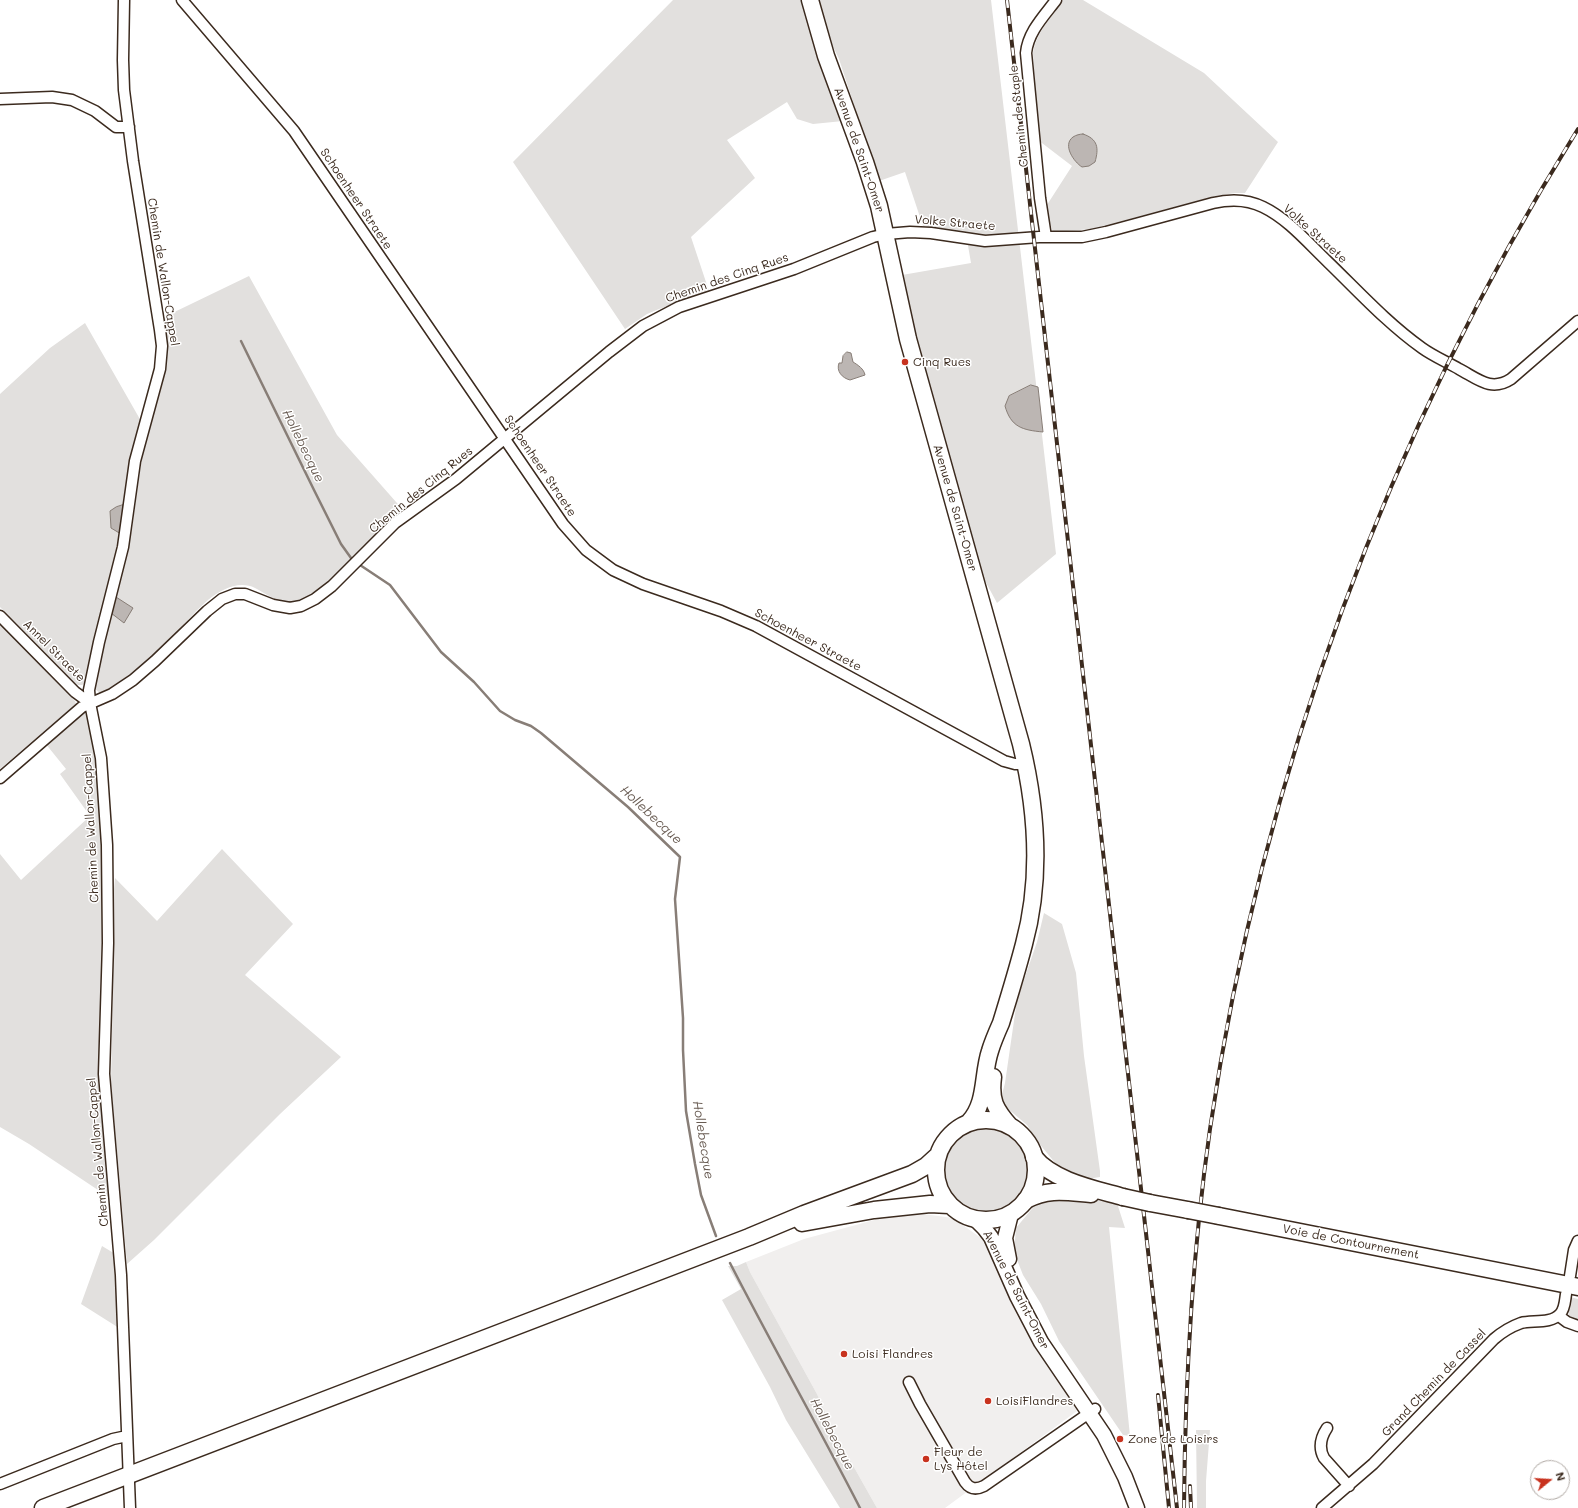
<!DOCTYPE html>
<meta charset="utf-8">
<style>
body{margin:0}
#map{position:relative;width:1578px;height:1508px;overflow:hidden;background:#fff;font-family:Mali,sans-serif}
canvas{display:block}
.north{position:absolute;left:1530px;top:1460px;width:40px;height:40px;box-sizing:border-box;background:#fff;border:1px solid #b1aaa5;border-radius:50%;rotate:72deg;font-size:11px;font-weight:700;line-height:16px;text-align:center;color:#3b2a1e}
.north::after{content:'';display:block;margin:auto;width:14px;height:18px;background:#c8321e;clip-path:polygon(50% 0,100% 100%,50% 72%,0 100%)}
</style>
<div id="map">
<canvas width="1578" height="1508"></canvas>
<div class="north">N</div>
</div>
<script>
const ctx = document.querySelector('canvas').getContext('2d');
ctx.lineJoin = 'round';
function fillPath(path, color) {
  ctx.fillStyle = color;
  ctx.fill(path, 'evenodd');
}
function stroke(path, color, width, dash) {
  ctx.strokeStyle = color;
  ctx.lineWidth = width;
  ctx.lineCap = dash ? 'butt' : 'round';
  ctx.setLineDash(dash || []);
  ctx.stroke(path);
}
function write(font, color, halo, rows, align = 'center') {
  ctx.font = font + ' Mali,sans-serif';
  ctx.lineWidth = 3;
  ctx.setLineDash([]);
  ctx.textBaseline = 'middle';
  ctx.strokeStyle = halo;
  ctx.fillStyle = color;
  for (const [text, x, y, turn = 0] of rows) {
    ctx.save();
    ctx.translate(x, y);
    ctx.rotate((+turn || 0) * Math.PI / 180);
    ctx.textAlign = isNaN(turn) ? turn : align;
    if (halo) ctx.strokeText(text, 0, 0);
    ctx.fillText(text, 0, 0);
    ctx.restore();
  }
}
const built = new Path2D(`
 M923,1214L953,1218L985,1241L1018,1317L1077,1411L945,1508H877L833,1430L817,1394L750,1272L746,1262L804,1239L878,1219Z`);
const green = new Path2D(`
 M673,0H803L843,121L813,124L797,119L787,102L727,140L755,178L691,237L709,291L659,309L647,314L625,329L513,162Z
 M819,0H991L1056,554L997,603L977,566L912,327L902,275L971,263L966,234L923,226L905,172L879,181L855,115V108L839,59L825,30Z
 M1063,0H1083L1204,73L1278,142L1245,193H1235L1216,196L1092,229L1053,232L1045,208L1072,166L1038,140L1033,53C1036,33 1052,16 1063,0Z
 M249,276L337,435L404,511C387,525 371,539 356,553C340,569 318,594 297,601C280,606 269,595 255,588C239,580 220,590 208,600C193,613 181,628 167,641C154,654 140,666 126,677C118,683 110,691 100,693L95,689L102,646L121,579L132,529L143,450L164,373L166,361L162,318Z
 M85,323L141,421L121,538L87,677L85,683L82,685H78L74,682L0,607V394L50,348Z
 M0,624L75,701L76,704L0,769Z
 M85,712L90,721L96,768L104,878V948L113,1200L29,1144L0,1127V854L21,880L90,816L60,774L66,769L45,743L81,713Z
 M222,849L293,924L245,975L341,1057L280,1114L154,1240L127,1264L111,1083L113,982V900L115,878L157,921Z
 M1044,913L1062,924L1076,973L1084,1056L1100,1171V1177L1087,1179L1060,1169L1038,1142L1027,1125L1000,1102L1005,1083L1017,1000L1037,942Z
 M943 1170a43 43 0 1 1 86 0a43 43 0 1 1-86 0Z
 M1040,1199H1086L1117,1203L1125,1228L1109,1227L1130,1436L1123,1435L1059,1341L1041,1304L1023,1275L1014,1252L1016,1228Z
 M102,1246L117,1255L119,1328L81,1304Z
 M746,1262L750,1272L817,1394L833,1430L877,1508H840L786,1420L770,1387L722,1300L741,1289L728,1266H737Z
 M1570,1297L1578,1299V1322C1565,1315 1567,1310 1570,1297Z
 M1196,1430H1210L1206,1481V1508H1197Z`);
const water = new Path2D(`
 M1083,134C1098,139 1099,148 1095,162L1089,166L1082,167C1074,162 1062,145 1073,137C1076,135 1080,134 1083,134Z
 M847,352L851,353L853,362C858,365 864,369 865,375L850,380C842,378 836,371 839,363H842L843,356Z
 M1031,385L1038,387L1043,432C1022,430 1011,427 1005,406L1009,396Z
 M123,505L121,534L111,528L110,511L116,507Z
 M116,597L133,608L124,623L111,613Z`);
const stream = new Path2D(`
 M241,341L314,490L341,544L351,558
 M360,565L390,585L441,652L474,682L500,711L515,720L531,726L541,733L628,807L680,857L675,899L683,1018V1050L686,1111L695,1164L701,1195L716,1236
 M730,1263C772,1345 818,1426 860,1508`);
const minor = new Path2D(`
 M124,0L123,60L124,90L133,161L160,330L162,346L160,369L135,461L123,547L99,642L89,690L90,703L101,758L107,845L108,943L104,1074L121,1275L130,1508
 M182,0L294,131L563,524L586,550L613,570L643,584L721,611L756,626L1004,761L1015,764H1025
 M0,99L52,97L72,100L95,111L116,127H129
 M1046,237L1040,198L1026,53C1028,32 1044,16 1056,0
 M0,616L75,692L90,703
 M0,778L82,707L112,694L133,680L155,661L207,611L222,599L235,594H245L273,605L290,608L301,606L315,599L332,586L395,523L456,479L609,352L643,326L679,307L794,269L873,237L886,234L910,232L931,233L985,241L1039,237H1082L1106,232L1213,203C1230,199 1247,199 1263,207C1288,219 1308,243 1328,262C1358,291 1387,323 1422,348C1433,356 1447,362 1459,369C1478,379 1491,392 1511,379L1578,321
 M1570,1276L1574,1250L1578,1241
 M1559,1316L1567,1322L1578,1326
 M909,1382L920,1404L965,1482C970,1489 976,1490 984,1486L1095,1409
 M1327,1428C1321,1437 1318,1447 1324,1458L1349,1486
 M0,1484L113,1439L127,1436
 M1322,1508L1373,1464L1494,1339C1502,1332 1510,1327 1521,1323C1532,1320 1551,1324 1560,1314C1565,1309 1565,1300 1566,1294`);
const secondary = new Path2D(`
 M975,1219L984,1228L991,1237L1017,1296L1041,1342L1104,1435L1125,1477L1137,1508
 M1009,1259L1005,1238L1011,1214`);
const primary = new Path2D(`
 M810,0L826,56L865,162L879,206L908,339L1021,744C1037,810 1042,878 1024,944C1017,971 1009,997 1001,1023C997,1032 993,1041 990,1051C982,1075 987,1103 969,1122
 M993,1077C990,1100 995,1109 1010,1126
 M936 1170a50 50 0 1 1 100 0a50 50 0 1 1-100 0Z
 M802,1223L874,1210L930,1204L949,1205
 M43,1508L749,1237L804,1214L912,1174L926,1166L937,1156`);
const trunk = new Path2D(`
 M1034,1157C1053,1181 1095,1189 1123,1197
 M1026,1200C1049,1188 1066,1192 1091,1194
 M1150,1203L1188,1210
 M1219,1216L1578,1287`);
const rail = new Path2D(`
 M1007,0L1177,1508
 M1158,1395L1169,1508
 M1190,1486L1191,1508
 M1184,1508C1185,1381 1192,1255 1210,1129C1262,773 1388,434 1578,129`);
const trunkBridge = new Path2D(`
 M1123,1197L1150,1203
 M1188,1210L1219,1216`);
const markers = [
 [905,362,4,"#c8321e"],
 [844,1354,4,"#c8321e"],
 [988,1401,4,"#c8321e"],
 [1120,1439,4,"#c8321e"],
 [926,1459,4,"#c8321e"]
];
const streetNames = [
 ["Chemin de Staple",1019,116,-96],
 ["Avenue de Saint-Omer",859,150,71],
 ["Schoenheer Straete",356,199,56],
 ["Volke Straete",955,223,5],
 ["Volke Straete",1315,234,42],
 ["Chemin de Wallon-Cappel",163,272,81],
 ["Chemin des Cinq Rues",727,278,-19],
 ["Schoenheer Straete",540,466,56],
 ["Chemin des Cinq Rues",421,490,-39],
 ["Avenue de Saint-Omer",955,508,74],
 ["Schoenheer Straete",808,640,28],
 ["Annel Straete",54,651,45],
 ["Chemin de Wallon-Cappel",91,828,-93],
 ["Chemin de Wallon-Cappel",98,1152,-95],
 ["Voie de Contournement",1351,1242,11],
 ["Avenue de Saint-Omer",1016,1290,63],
 ["Grand Chemin de Cassel",1434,1383,-46]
];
const poiNames = [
 ["Cinq Rues",913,362],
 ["Loisi Flandres",852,1354],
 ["LoisiFlandres",996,1401],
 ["Zone de Loisirs",1128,1439],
 ["Fleur de",934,1452],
 ["Lys Hôtel",934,1466]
];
const waterNames = [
 ["Hollebecque",303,446,64],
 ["Hollebecque",651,815,43],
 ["Hollebecque",703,1140,81],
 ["Hollebecque",832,1434,62]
];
fillPath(built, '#f1efee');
fillPath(green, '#e2e0de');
fillPath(water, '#bcb6b3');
stroke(water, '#887e77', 1);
stroke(stream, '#887e77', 2.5);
stroke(minor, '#3b2a1e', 13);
stroke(secondary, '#3b2a1e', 17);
stroke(primary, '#3b2a1e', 19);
stroke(trunk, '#3b2a1e', 19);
stroke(minor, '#fff', 10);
stroke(secondary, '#fff', 14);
stroke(primary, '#fff', 16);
stroke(trunk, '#fff', 16);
stroke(rail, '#3b2a1e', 4);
stroke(rail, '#fff', 2.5, [8]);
stroke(trunkBridge, '#3b2a1e', 19, []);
stroke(trunkBridge, '#fff', 16);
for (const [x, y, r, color] of markers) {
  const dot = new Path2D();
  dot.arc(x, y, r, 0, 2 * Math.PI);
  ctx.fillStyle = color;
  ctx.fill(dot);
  stroke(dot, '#fff', 1.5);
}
write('12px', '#3b2a1e', '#fff', streetNames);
write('12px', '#3b2a1e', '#fff', poiNames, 'left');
write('italic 13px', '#685b52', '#fff', waterNames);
</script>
